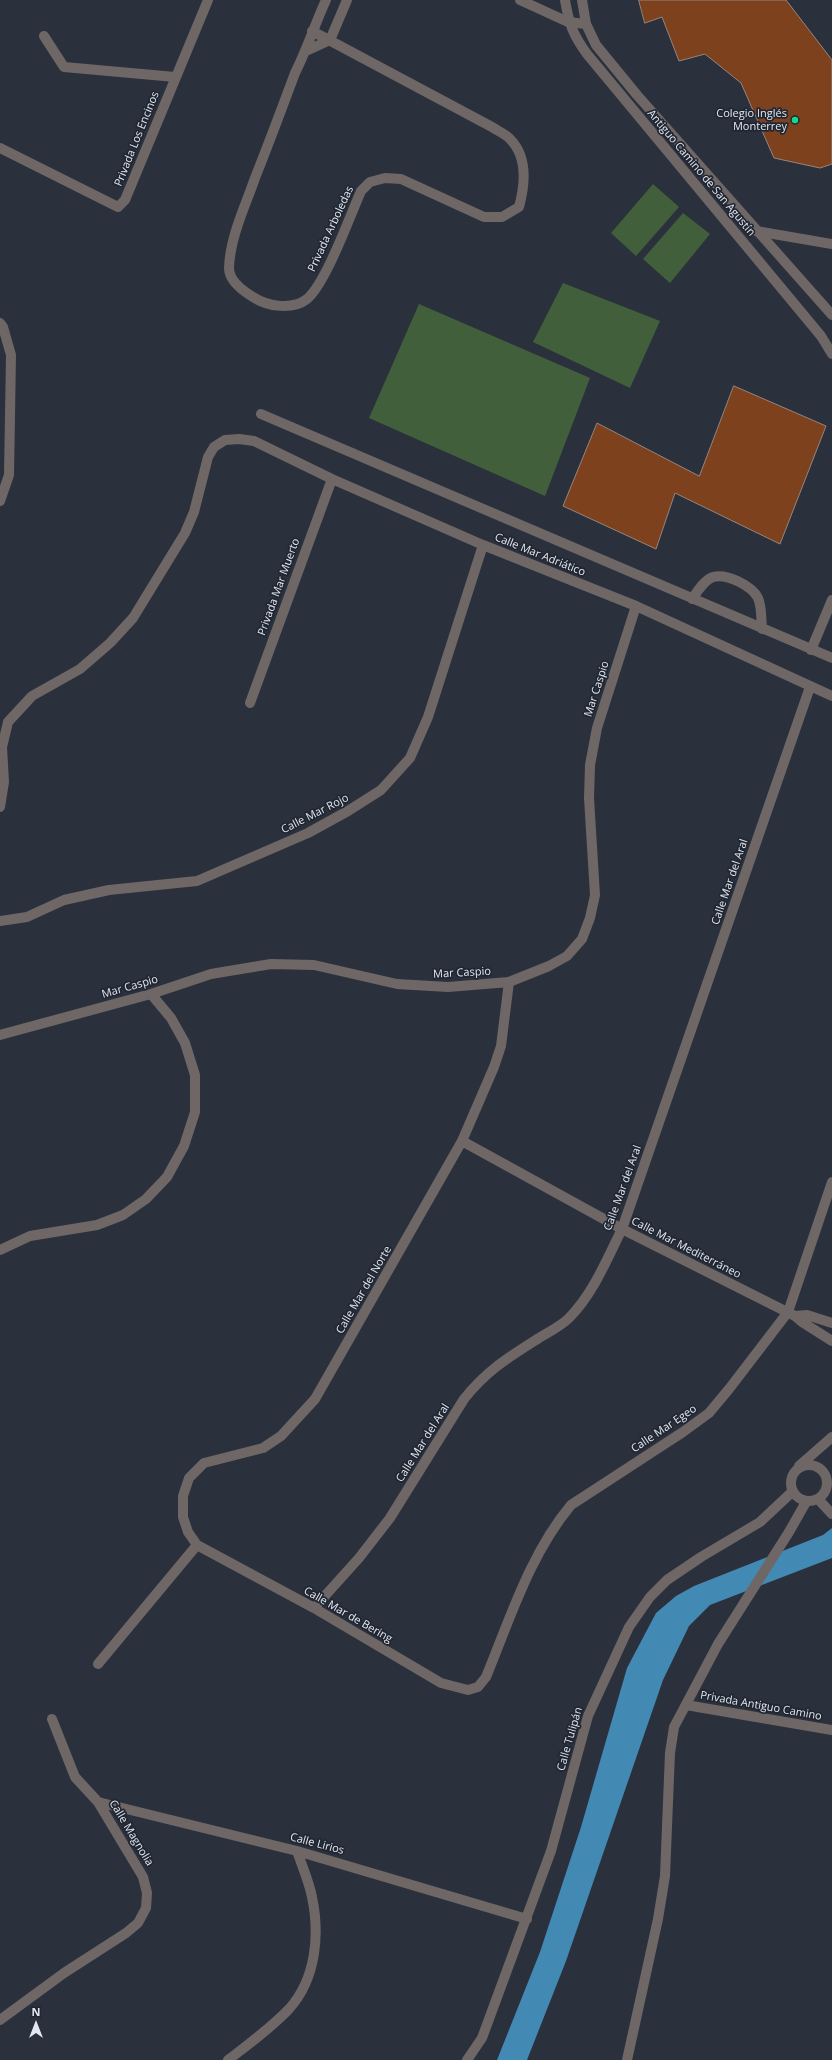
<!DOCTYPE html>
<meta charset="utf-8">
<style>
body{margin:0}
#map{position:relative;width:832px;height:2060px;overflow:hidden;background:#2a313d;font-family:"Open Sans",sans-serif}
canvas{display:block}
.north{position:absolute;left:16px;top:2004px;width:40px;height:40px;-webkit-text-stroke:3px #202733;paint-order:stroke;rotate:0deg;font-size:11px;font-weight:700;line-height:16px;text-align:center;color:#e3e7ef}
.north::after{content:'';display:block;margin:auto;width:14px;height:18px;background:#e3e7ef;clip-path:polygon(50% 0,100% 100%,50% 72%,0 100%)}
</style>
<div id="map">
<canvas width="832" height="2060"></canvas>
<div class="north">N</div>
</div>
<script>
const ctx = document.querySelector('canvas').getContext('2d');
ctx.lineJoin = 'round';
function fillPath(path, color) {
  ctx.fillStyle = color;
  ctx.fill(path, 'evenodd');
}
function stroke(path, color, width, dash) {
  ctx.strokeStyle = color;
  ctx.lineWidth = width;
  ctx.lineCap = dash ? 'butt' : 'round';
  ctx.setLineDash(dash || []);
  ctx.stroke(path);
}
function write(font, color, halo, rows, align = 'center') {
  ctx.font = font + ' "Open Sans",sans-serif';
  ctx.lineWidth = 3.5;
  ctx.setLineDash([]);
  ctx.textBaseline = 'middle';
  ctx.strokeStyle = halo;
  ctx.fillStyle = color;
  for (const [text, x, y, turn = 0] of rows) {
    ctx.save();
    ctx.translate(x, y);
    ctx.rotate((+turn || 0) * Math.PI / 180);
    ctx.textAlign = isNaN(turn) ? turn : align;
    if (halo) ctx.strokeText(text, 0, 0);
    ctx.fillText(text, 0, 0);
    ctx.restore();
  }
}
const green = new Path2D(`
 M653,184L679,207L636,256L611,233Z
 M683,213L710,234L670,283L643,259Z
 M563,283L660,321L630,388L533,342Z
 M419,304L590,378L545,496L369,418Z`);
const water = new Path2D(`
 M832,1528V1558L710,1605L689,1626L663,1680L566,1961L527,2060H497L540,1952L581,1827L627,1668L656,1613L676,1596L694,1586L823,1535Z`);
const building = new Path2D(`
 M639,0H786L832,60V164L820,168L774,158L741,83L705,54L679,61L662,17L645,23Z
 M734,386L826,426L780,544L675,493L656,549L563,506L597,423L699,476Z`);
const service = new Path2D(`
 M261,414L832,658
 M692,599C697,592 704,580 713,577C727,573 752,586 758,598C762,607 761,619 762,629
 M811,650L832,600`);
const minor = new Path2D(`
 M520,0L568,22L586,24
 M312,31L492,127C498,131 506,134 510,139C528,157 525,185 519,207L502,217H484L401,179L385,178L370,182L361,191C350,216 326,283 307,299C293,310 268,307 253,297C243,291 229,281 229,268C230,237 245,207 255,178C269,143 282,108 295,73C307,49 315,24 326,0
 M44,36L64,67L175,77
 M306,51L330,40L347,0
 M0,148L118,207L125,200L208,0
 M756,231L832,244
 M0,323L3,327L11,355L9,475L0,501
 M250,703L332,479
 M0,807L4,782L2,747L8,722L32,696L80,669L110,643L133,618L185,533L194,512L208,457L214,447L225,440L239,439L254,441L332,479L483,545L636,606L832,696
 M0,921L27,917L64,900L109,890L197,881L308,833L348,811L381,790L410,758L428,717L483,545
 M509,982L501,1046L494,1067L462,1141L315,1399L281,1436L263,1448L204,1463L189,1478L183,1496V1517L188,1532L197,1545L314,1608L441,1683L468,1690L478,1687L486,1677C510,1619 530,1554 571,1505L683,1432L709,1413L729,1389L788,1312L832,1182
 M0,1035L151,994L211,974L271,964L314,965L397,984L448,987L509,982L549,966L567,956L582,939L590,918L595,895L589,798L590,765L597,728L636,606
 M462,1141L622,1229L795,1316L802,1322L832,1341
 M0,1250L30,1236L97,1225L123,1215L146,1199L167,1177L184,1146L195,1112V1075L185,1043L171,1018L151,994
 M795,1316L807,1315L832,1323
 M314,1608L359,1558L390,1518L464,1399C487,1370 509,1357 539,1338C549,1332 561,1326 569,1318C593,1294 607,1259 622,1229L810,687
 M98,1664L197,1545
 M686,1705L832,1730
 M98,1802L297,1851L527,1919
 M0,2020L64,1973L126,1933L138,1923L146,1908L147,1893L143,1877L98,1802L75,1777L52,1719
 M228,2060C249,2044 271,2028 289,2009C316,1979 320,1935 312,1897C309,1881 302,1866 297,1851
 M467,2060L482,2038L551,1851L588,1716L629,1627L650,1597L667,1580L701,1557L760,1522L792,1492
 M627,2060L658,1919L665,1876L670,1753L674,1727L718,1644L789,1532L806,1502`);
const tertiary = new Path2D(`
 M565,0C569,24 573,35 587,54L821,336L832,354
 M582,0L586,24L596,45L637,95L832,315
 M791 1483a18 18 0 1 1 36 0a18 18 0 1 1-36 0Z
 M799,1466L832,1437
 M818,1499L832,1514`);
const markers = [
 [795,120,4,"#16d989"]
];
const poiNames = [
 ["Colegio Inglés",787,114],
 ["Monterrey",787,127]
];
const streetNames = [
 ["Privada Los Encinos",137,139,-68],
 ["Antiguo Camino de San Agustín",701,173,50],
 ["Privada Arboledas",331,229,-65],
 ["Calle Mar Adriático",540,555,22],
 ["Privada Mar Muerto",279,587,-70],
 ["Mar Caspio",597,689,-72],
 ["Calle Mar Rojo",315,814,-27],
 ["Calle Mar del Aral",730,882,-71],
 ["Mar Caspio",462,973,-3],
 ["Mar Caspio",130,987,-16],
 ["Calle Mar del Aral",623,1188,-70],
 ["Calle Mar Mediterráneo",686,1248,27],
 ["Calle Mar del Norte",364,1290,-60],
 ["Calle Mar Egeo",664,1429,-34],
 ["Calle Mar del Aral",423,1443,-58],
 ["Calle Mar de Bering",348,1615,30],
 ["Privada Antiguo Camino",761,1706,10],
 ["Calle Tulipán",570,1739,-74],
 ["Calle Magnolia",131,1833,59],
 ["Calle Lirios",317,1844,15]
];
fillPath(green, '#425f3c');
fillPath(water, '#4289b4');
fillPath(building, '#7e411e');
stroke(building, '#96857d', 1);
stroke(service, '#6f6766', 10);
stroke(minor, '#6f6766', 10);
stroke(tertiary, '#6f6766', 10);
for (const [x, y, r, color] of markers) {
  const dot = new Path2D();
  dot.arc(x, y, r, 0, 2 * Math.PI);
  ctx.fillStyle = color;
  ctx.fill(dot);
  stroke(dot, '#202733', 1.5);
}
write('11px', '#e3e7ef', '#202733', poiNames, 'right');
write('11px', '#e3e7ef', '#202733', streetNames);
</script>
